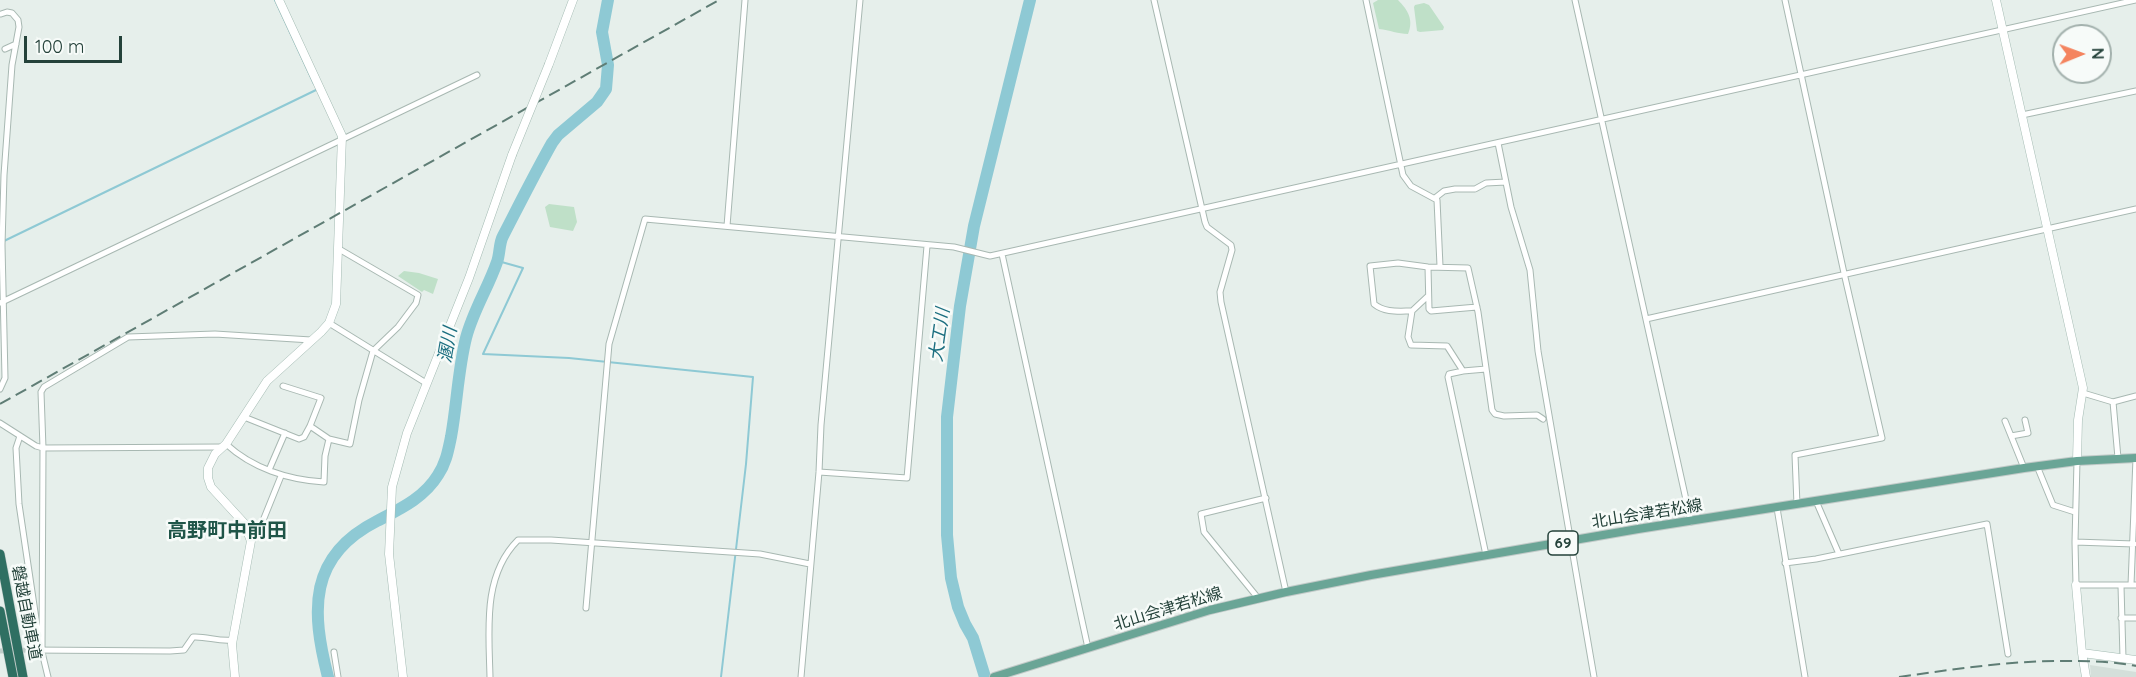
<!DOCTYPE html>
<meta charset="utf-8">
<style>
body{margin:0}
#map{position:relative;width:2136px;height:677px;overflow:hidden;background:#e6efeb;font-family:Quicksand,sans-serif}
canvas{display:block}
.north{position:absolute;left:2052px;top:24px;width:60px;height:60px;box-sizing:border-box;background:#f7fbf9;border:2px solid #a3b1ad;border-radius:50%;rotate:89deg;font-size:16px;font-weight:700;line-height:24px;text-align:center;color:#24423a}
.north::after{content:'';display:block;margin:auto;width:21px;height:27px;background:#f4845f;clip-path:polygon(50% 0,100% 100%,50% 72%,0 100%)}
.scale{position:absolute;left:24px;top:36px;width:98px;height:27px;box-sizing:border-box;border:3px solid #24423a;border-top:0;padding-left:8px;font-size:18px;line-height:21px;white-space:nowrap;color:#24423a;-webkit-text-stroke:4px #f7fbf9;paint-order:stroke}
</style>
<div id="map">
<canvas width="2136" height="677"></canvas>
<div class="north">N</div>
<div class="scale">100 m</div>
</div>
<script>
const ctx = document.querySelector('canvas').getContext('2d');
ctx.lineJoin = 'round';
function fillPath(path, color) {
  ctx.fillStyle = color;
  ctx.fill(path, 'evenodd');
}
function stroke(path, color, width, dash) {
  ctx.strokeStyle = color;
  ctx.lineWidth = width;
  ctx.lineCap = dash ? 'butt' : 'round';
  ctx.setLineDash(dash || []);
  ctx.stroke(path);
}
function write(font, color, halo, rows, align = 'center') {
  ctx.font = font + ' Quicksand,"Noto Sans JP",sans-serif';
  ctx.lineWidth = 5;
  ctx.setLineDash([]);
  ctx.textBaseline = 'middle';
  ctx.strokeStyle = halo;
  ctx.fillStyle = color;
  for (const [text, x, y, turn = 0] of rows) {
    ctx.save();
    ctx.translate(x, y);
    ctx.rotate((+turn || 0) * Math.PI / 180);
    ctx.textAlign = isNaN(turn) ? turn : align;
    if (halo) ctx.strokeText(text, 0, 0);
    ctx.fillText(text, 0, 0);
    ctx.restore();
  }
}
const built = new Path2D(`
 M2090,665L2136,672V677H2091Z`);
const green = new Path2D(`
 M1378,0H1398C1408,10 1414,20 1408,34C1398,34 1390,30 1379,29L1373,3Z
 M1424,3L1429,5L1444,27L1443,30L1420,32L1417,31L1414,7L1415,5Z
 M549,204L574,207L577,222L573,231L550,227L545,207Z
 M404,271L419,273L438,279L433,294L424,290L422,292L398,276Z`);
const stream = new Path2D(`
 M275,0L314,84
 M4,241L316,90
 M498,261L523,268L483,354L569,358L753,377L746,464L721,677`);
const river = new Path2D(`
 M328,677C311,611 308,556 377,521C400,509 424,498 438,475C446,463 448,451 451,437C457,404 458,370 466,338C473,311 488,288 497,262C500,254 499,243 503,236C519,205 535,173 552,143L558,135L597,102L606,89L608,65L602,32L608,0
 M985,677L973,638L965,624L958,607L951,578L947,535V417L960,306L974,226L1030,0`);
const streetTunnel = new Path2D(`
 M0,651L31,650`);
const street = new Path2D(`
 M1154,0L1205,222L1207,227L1231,245L1232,250L1220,292L1221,302L1286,592
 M1366,0L1403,175L1411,186L1437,200L1440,266
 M1575,0L1691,522
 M1785,0L1844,273L1882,438L1795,455L1797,505
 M5,49L16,44
 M2022,115L2136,91
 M1498,143L1511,207L1530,270L1538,351L1594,677
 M1435,198L1444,191L1455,189H1475L1486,183L1506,182
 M727,226L745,0
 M1002,254L1088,648
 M1428,267L1429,309L1431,311L1477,307
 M0,303L477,75
 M1412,311L1428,296
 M1646,319L2136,209
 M329,323L426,383
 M1463,371L1447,346L1411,345L1408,337L1412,311C1399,311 1385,313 1374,304L1370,266L1398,263L1428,267L1468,268L1478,312L1492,410L1495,414L1504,416L1537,415L1543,419
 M0,389L5,378L2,245L4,175L12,65L19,27L18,20L12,13L7,12L1,14
 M2083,393L2113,402L2136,396
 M2113,402L2118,458
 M244,417L299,439L304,437L310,426L321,398L283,386
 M2005,421L2024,468
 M0,423L36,446L43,448L222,447
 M310,426L329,439L350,444L359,400L373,351L398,327L416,303L418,295L339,249
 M20,436L16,448L19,504L39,639
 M2011,436L2028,433L2025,420
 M226,444C252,468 288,480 324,482L325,456L329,439
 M2077,461L2075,542L2076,585H2136
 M2037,466L2053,505L2075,512
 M269,470L285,433
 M819,472L907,478L927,246
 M1816,501L1839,554
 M1777,508L1805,677
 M251,541L260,528L281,476
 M2075,542L2134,544
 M1486,555L1448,377L1449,374L1463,371L1486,369
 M1785,563L1816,559L1987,524L2008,654
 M2131,585L2136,458
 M2121,586L2123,658
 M1258,598L1204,532L1201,514L1266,498
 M586,608L609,344L645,219L954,247L990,256L2136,0
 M2121,618H2136
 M41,648L48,677
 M31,650L170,651L184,650L193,637C207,636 218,642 233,640
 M42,651L43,448L41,392L44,387L128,337L215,334L311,340
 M334,652L338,677
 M490,677C489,631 482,576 518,540H551L760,554L810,564
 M801,677L819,472L821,425L860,0`);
const secondary = new Path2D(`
 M1996,0L2083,388L2078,420L2077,461
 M549,64L573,0
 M2076,585L2082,653L2136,660
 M2082,653L2086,677
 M235,677L232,644L251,541L244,523L211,487L208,478V468L215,454L226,444L267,381L321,332L329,323L336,304L342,136L279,0
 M403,677L389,554L392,487L407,433L469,278L512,155`);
const primary = new Path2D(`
 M994,677L1210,610L1286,592L1371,575L1638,529L2024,468L2077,461L2136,458`);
const highway = new Path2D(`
 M0,554L23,677
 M0,611L13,677`);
const rail = new Path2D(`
 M0,404L719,0
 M1899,677C1956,669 2013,660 2072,661C2093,661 2115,662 2136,666`);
const secondaryBridge = new Path2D(`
 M512,155L549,64`);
const shields = [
 [1563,543,30]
];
const shieldNames = [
 ["69",1563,543]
];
const streetNames = [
 ["北山会津若松線",1647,514,-9],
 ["北山会津若松線",1168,609,-17],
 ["磐越自動車道",26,613,79]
];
const waterNames = [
 ["大工川",940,335,-82],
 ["溷川",448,345,-80]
];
const quarterNames = [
 ["高野町中前田",227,531]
];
fillPath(built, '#d4dfda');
fillPath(green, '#bfe0c8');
stroke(stream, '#8ec9d4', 2);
stroke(river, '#8ec9d4', 12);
stroke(streetTunnel, '#bfccc8', 5, [5, 2.5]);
stroke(street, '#a8b8b2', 7);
stroke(secondary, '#a4bbb3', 9);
stroke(primary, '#c2cac8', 10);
stroke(highway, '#c2cac8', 10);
stroke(street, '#fff', 5);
stroke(secondary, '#fff', 8);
stroke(primary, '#6aa596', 8);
stroke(highway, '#2f6f62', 9);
stroke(rail, '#5f7d75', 2, [12, 6]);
stroke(secondaryBridge, '#a4bbb3', 9, []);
stroke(secondaryBridge, '#fff', 8);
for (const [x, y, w] of shields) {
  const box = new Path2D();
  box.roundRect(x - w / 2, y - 12, w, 24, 4.5);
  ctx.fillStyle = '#f7fbf9';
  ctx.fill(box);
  stroke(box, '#24423a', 1.5);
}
write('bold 15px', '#24423a', null, shieldNames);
write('16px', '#24423a', '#f7fbf9', streetNames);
write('italic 18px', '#1c6f80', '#f7fbf9', waterNames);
write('bold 20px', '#1f5548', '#f7fbf9', quarterNames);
</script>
